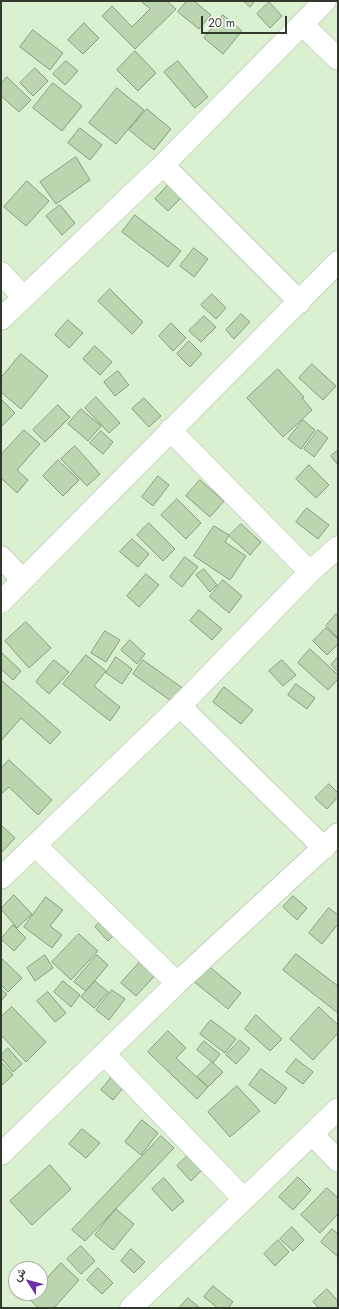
<!DOCTYPE html>
<meta charset="utf-8">
<style>
body{margin:0}
#map{position:relative;width:339px;height:1309px;overflow:hidden;background:#dbf0d1;font-family:Jost,Vazirmatn,sans-serif}
canvas{display:block}
.frame{position:absolute;inset:0;border:2px solid #323a2e;pointer-events:none}
.north{position:absolute;left:8px;top:1261px;width:40px;height:40px;box-sizing:border-box;background:#fff;border:1px solid #adb0ab;border-radius:50%;rotate:306deg;font-size:11px;font-weight:700;line-height:16px;text-align:center;color:#323a2e}
.north::after{content:'';display:block;margin:auto;width:14px;height:18px;background:#6e31a7;clip-path:polygon(50% 0,100% 100%,50% 72%,0 100%)}
.scale{position:absolute;left:201px;top:16px;width:86px;height:18px;box-sizing:border-box;border:2px solid #323a2e;border-top:0;padding-left:5px;font-size:12px;line-height:14px;white-space:nowrap;color:#323a2e;-webkit-text-stroke:3px #fff;paint-order:stroke}
</style>
<div id="map">
<canvas width="339" height="1309"></canvas>
<div class="frame"></div>
<div class="north">ش</div>
<div class="scale">20 m</div>
</div>
<script>
const ctx = document.querySelector('canvas').getContext('2d');
ctx.lineJoin = 'round';
function fillPath(path, color) {
  ctx.fillStyle = color;
  ctx.fill(path, 'evenodd');
}
function stroke(path, color, width, dash) {
  ctx.strokeStyle = color;
  ctx.lineWidth = width;
  ctx.lineCap = dash ? 'butt' : 'round';
  ctx.setLineDash(dash || []);
  ctx.stroke(path);
}
const building = new Path2D(`
 M141,1H167L176,9L135,49L102,16L112,6L132,27L150,9Z
 M187,1H194L211,15L199,29L178,12Z
 M244,1H255L250,7Z
 M269,2L282,16L270,28L257,14Z
 M223,15L242,31L223,54L204,38Z
 M84,23L99,38L83,54L68,40Z
 M33,30L63,53L50,70L20,47Z
 M135,51L156,73L138,91L117,70Z
 M66,61L78,71L65,85L53,74Z
 M178,61L208,97L195,108L164,72Z
 M35,68L48,81L33,96L20,83Z
 M7,77L31,100L19,112L1,96V84Z
 M53,83L82,106L62,131L33,108Z
 M117,88L144,110L116,144L89,123Z
 M147,109L171,129L154,150L129,130Z
 M80,128L102,145L90,160L68,143Z
 M76,157L90,180L56,204L40,182Z
 M27,181L49,201L26,226L4,207Z
 M170,183L183,196L168,211L155,199Z
 M60,205L75,223L62,235L46,216Z
 M135,215L181,251L168,267L122,232Z
 M194,248L208,259L194,277L180,266Z
 M110,289L143,322L132,334L98,301Z
 M212,294L226,308L216,319L201,305Z
 M241,314L250,322L234,339L226,330Z
 M204,316L216,327L201,342L189,331Z
 M68,320L83,333L69,348L55,335Z
 M171,323L186,338L173,351L159,336Z
 M189,341L202,354L190,367L177,354Z
 M95,346L112,362L100,375L83,359Z
 M21,354L48,376L21,409L1,392V378Z
 M312,364L336,386L323,400L299,378Z
 M278,369L304,397L302,398L312,410L283,437L247,398Z
 M118,371L129,385L115,396L104,382Z
 M96,397L120,423L109,433L85,408Z
 M144,398L161,416L149,427L132,409Z
 M1,399L15,413L1,427Z
 M58,405L70,417L45,442L33,430Z
 M81,409L101,426L88,441L68,424Z
 M303,420L315,430L301,449L288,439Z
 M24,430L40,444L17,470L28,480L17,493L1,478V455Z
 M318,430L328,438L314,457L304,449Z
 M101,431L113,442L103,454L90,443Z
 M75,446L100,474L87,486L61,459Z
 M338,450V465L331,456Z
 M58,460L79,480L63,496L43,476Z
 M309,465L329,485L316,498L296,479Z
 M158,476L169,485L153,506L142,497Z
 M200,480L224,501L210,517L186,496Z
 M177,499L201,523L186,539L161,515Z
 M307,508L329,525L318,539L296,522Z
 M149,523L175,549L163,561L137,535Z
 M241,524L261,542L250,555L229,536Z
 M214,526L229,535L225,542L246,556L230,580L194,556Z
 M132,539L149,554L138,567L120,552Z
 M185,557L198,567L182,587L170,577Z
 M204,569L217,585L210,592L196,575Z
 M146,574L159,585L139,607L127,596Z
 M223,580L242,596L229,613L210,597Z
 M199,610L222,629L212,640L190,621Z
 M336,614L338,616V638L326,626Z
 M26,622L51,648L29,668L5,641Z
 M326,628L338,639V644L327,655L313,641Z
 M105,631L120,640L106,662L91,653Z
 M130,640L145,654L137,664L121,650Z
 M310,649L338,675V679L328,690L298,663Z
 M1,652L21,671L13,680L1,669Z
 M86,655L106,671L94,686L120,707L110,721L63,684Z
 M116,657L132,669L122,684L106,673Z
 M338,657V672L331,665Z
 M54,660L69,672L49,694L36,682Z
 M143,660L184,689L174,703L133,674Z
 M282,660L296,675L283,686L269,671Z
 M1,680L61,732L50,744L21,718L1,741Z
 M296,684L315,698L307,709L288,695Z
 M224,687L253,710L241,724L213,702Z
 M9,760L52,800L38,815L9,787L1,794V769Z
 M329,784L338,793V797L327,809L315,798Z
 M2,826L15,838L1,853V827Z
 M14,895L32,914L17,928L1,909Z
 M293,896L307,908L297,920L283,907Z
 M46,897L63,910L50,926L62,935L52,948L24,927Z
 M329,908L338,915V924L322,944L309,933Z
 M110,911L124,924L108,941L95,927Z
 M13,925L26,938L14,951L1,939Z
 M79,934L98,951L71,980L52,962Z
 M148,953L163,967L136,996L121,983Z
 M296,954L338,986V1013L283,970Z
 M45,955L53,968L35,981L27,968Z
 M97,955L108,965L86,991L74,982Z
 M1,958L22,978L8,992L1,985Z
 M205,963L241,993L228,1009L192,980Z
 M63,981L80,995L71,1007L54,992Z
 M95,981L108,992L94,1008L81,997Z
 M1,989L7,994L1,1001Z
 M112,990L125,999L109,1020L96,1010Z
 M48,992L66,1013L55,1022L37,1001Z
 M12,1007L46,1042L26,1062L1,1035V1017Z
 M319,1007L338,1025V1033L313,1060L290,1039Z
 M256,1015L282,1039L270,1051L245,1029Z
 M211,1020L236,1039L225,1053L200,1034Z
 M168,1031L186,1048L176,1058L208,1087L197,1099L148,1052Z
 M240,1040L250,1049L236,1064L226,1055Z
 M204,1041L220,1054L213,1063L197,1050Z
 M8,1048L22,1064L13,1072L1,1058V1055Z
 M296,1059L313,1072L303,1084L286,1072Z
 M1,1062L13,1075L1,1086Z
 M212,1062L223,1072L208,1087L197,1077Z
 M261,1069L287,1088L275,1104L249,1085Z
 M115,1073L127,1083L113,1100L101,1090Z
 M237,1086L260,1111L230,1137L208,1112Z
 M142,1120L158,1133L141,1155L125,1142Z
 M82,1129L100,1143L86,1158L69,1144Z
 M161,1136L174,1148L85,1241L72,1230Z
 M191,1152L206,1166L191,1181L177,1166Z
 M50,1165L71,1189L32,1225L10,1201Z
 M298,1177L311,1190L293,1210L279,1197Z
 M164,1178L184,1201L172,1211L152,1189Z
 M327,1188L338,1198V1214L320,1233L301,1215Z
 M116,1209L134,1224L113,1250L95,1235Z
 M292,1227L304,1240L293,1251L280,1239Z
 M332,1229L338,1234V1257L321,1242Z
 M278,1240L289,1252L275,1266L264,1254Z
 M81,1246L95,1261L81,1274L67,1259Z
 M131,1249L145,1262L134,1273L121,1261Z
 M61,1263L79,1280L54,1308H39L22,1293H40V1277L44,1281Z
 M98,1268L113,1283L102,1294L87,1280Z
 M213,1286L233,1302L228,1308H218L204,1297Z
 M327,1289L338,1301V1308H319L313,1302Z
 M188,1298L200,1308H179Z`);
const minor = new Path2D(`
 M302,24L338,59
 M163,165L300,302
 M1,273L23,297
 M1,319L163,165L325,1
 M170,430L310,572
 M1,557L23,580
 M1,602L338,262
 M180,706L324,848
 M35,845L177,983
 M1,878L180,706L310,572L338,547
 M104,1054L244,1199
 M313,1135L338,1161
 M1,1154L177,983L338,834
 M131,1308L338,1109`);
fillPath(building, '#bbd5af');
stroke(building, '#899d80', 1);
stroke(minor, '#a6ba9d', 23);
stroke(minor, '#fff', 22);
</script>
